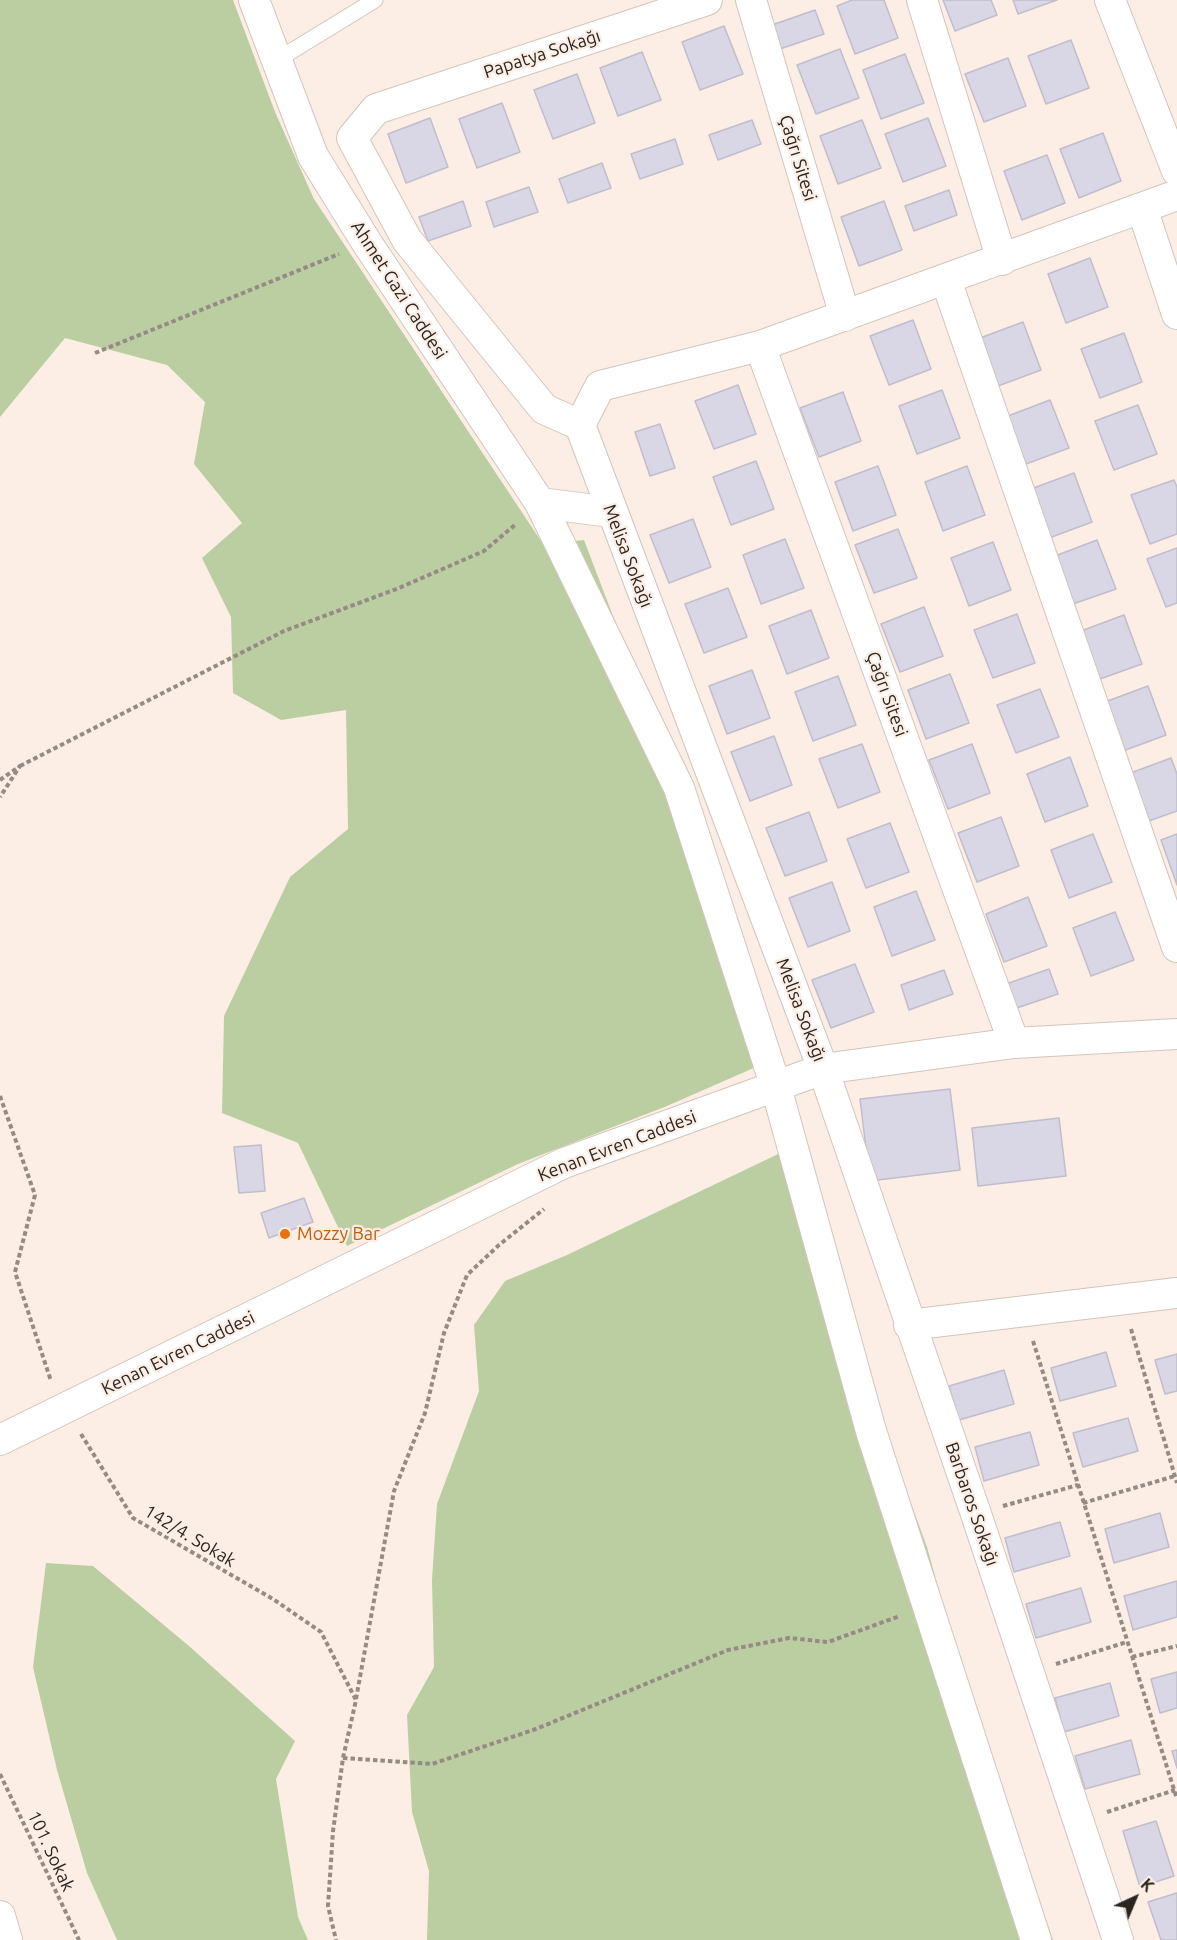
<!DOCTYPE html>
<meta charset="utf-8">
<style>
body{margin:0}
#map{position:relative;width:1177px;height:1940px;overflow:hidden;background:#fceee4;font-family:Ubuntu,sans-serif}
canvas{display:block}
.north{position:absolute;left:1105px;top:1868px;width:60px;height:60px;-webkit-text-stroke:4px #fceee4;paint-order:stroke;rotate:44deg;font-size:16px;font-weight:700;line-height:24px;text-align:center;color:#2a2521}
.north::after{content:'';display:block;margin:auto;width:21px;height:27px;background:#2a2521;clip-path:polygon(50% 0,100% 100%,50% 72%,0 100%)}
</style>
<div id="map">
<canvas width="1177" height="1940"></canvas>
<div class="north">K</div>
</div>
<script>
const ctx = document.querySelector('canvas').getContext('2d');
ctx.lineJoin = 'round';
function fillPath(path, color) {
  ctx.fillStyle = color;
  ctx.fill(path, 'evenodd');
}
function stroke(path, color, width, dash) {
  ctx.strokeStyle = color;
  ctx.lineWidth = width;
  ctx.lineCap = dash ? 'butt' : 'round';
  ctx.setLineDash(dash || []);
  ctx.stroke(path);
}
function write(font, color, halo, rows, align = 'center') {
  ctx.font = font + ' Ubuntu,sans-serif';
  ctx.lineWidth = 4.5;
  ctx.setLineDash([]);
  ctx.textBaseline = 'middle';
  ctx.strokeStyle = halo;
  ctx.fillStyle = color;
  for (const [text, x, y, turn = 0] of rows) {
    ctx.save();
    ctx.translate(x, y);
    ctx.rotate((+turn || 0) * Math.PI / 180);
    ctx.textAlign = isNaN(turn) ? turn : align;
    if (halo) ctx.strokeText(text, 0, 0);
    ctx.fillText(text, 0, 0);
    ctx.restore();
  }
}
const green = new Path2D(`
 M0,0H233L275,112L314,199L543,544L584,540L781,1056L667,1106L518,1164L347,1246L298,1143L222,1113L224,1016L290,877L348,829L346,710L281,720L233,693L231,617L202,558L242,523L194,464L205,402L167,365L65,338L0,417Z
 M797,1145L847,1329L927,1547L964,1681L1053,1940H427L429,1871L412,1812L407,1715L434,1667L432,1580L437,1504L479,1391L474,1325L505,1281L567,1255Z
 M46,1563L93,1566L189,1646L295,1741L276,1779L298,1917L308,1940H117L87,1873L57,1770L33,1667Z`);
const building = new Path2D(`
 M852,0H884L898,38L855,54L837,6Z
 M943,0H991L997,15L955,31Z
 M1013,0H1057L1018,14Z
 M815,10L824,34L780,49L772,25Z
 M724,26L743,74L700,90L682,42Z
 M1071,40L1089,88L1046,104L1028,56Z
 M840,49L859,98L816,114L797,65Z
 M642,52L661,100L618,116L600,68Z
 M905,54L924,103L881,119L863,70Z
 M1008,58L1026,106L984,122L965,74Z
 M577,74L595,123L553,139L534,90Z
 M502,103L520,152L477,168L459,119Z
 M430,118L448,167L406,183L388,134Z
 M928,118L946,166L903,182L885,134Z
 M752,120L761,144L718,160L709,135Z
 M862,120L881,168L838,184L820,136Z
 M1103,133L1121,181L1079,198L1060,149Z
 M675,139L683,164L640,179L631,154Z
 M1047,155L1065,203L1022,220L1004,171Z
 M602,163L611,188L568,203L559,179Z
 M529,187L538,212L494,227L486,202Z
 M949,190L957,215L914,231L905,206Z
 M463,201L471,226L428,241L419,217Z
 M884,201L902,250L859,266L841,217Z
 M1090,258L1108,307L1066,323L1048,274Z
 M913,320L931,369L889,385L870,336Z
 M1023,322L1041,370L998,386L980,338Z
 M1124,333L1142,382L1100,398L1081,349Z
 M738,385L756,434L714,449L695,401Z
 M942,390L960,438L917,454L899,406Z
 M843,392L861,441L819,457L800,408Z
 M1050,400L1069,448L1026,464L1008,416Z
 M1138,405L1157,454L1114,470L1095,421Z
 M660,424L675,468L650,476L635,432Z
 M756,461L774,509L731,525L713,477Z
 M878,466L896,515L853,531L835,482Z
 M967,466L985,515L943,531L925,482Z
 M1074,473L1092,522L1049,538L1031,489Z
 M1174,480L1177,487V534L1150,544L1131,495Z
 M693,519L711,567L669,583L650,535Z
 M898,529L917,578L874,593L855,545Z
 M785,539L804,588L761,604L743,555Z
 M1097,540L1116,589L1073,604L1055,556Z
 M993,542L1011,590L969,606L951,558Z
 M1177,548V603L1166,607L1147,559Z
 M728,588L747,637L704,653L685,604Z
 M924,607L943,656L900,672L881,624Z
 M811,610L829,658L787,674L769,626Z
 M1017,614L1035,663L993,678L974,630Z
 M1124,615L1142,664L1100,679L1081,631Z
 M752,670L770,718L727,734L709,686Z
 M950,674L969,723L926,739L908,690Z
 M838,676L856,725L813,741L795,692Z
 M1148,686L1166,735L1123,751L1105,702Z
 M1040,689L1059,737L1016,753L997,705Z
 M774,736L792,785L750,801L731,752Z
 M862,744L880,792L838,808L819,759Z
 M972,744L990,793L948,809L929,760Z
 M1070,757L1088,806L1045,822L1027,774Z
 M1171,758L1177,774V811L1146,822L1128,774Z
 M809,812L827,861L785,876L766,828Z
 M1001,817L1019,866L977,882L958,833Z
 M890,823L909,872L866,888L847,839Z
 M1093,834L1112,882L1069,898L1051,850Z
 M1177,834V885L1161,840Z
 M832,882L850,931L808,947L789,898Z
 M916,891L935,940L892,956L874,907Z
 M1028,897L1047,946L1004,962L986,914Z
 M1115,912L1134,960L1091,976L1073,928Z
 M855,964L874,1012L831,1028L812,980Z
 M1049,969L1058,994L1014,1009L1006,984Z
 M944,970L953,994L909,1010L901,985Z
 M950,1089L960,1170L870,1181L860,1099Z
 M1059,1118L1066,1176L978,1186L972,1128Z
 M261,1145L265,1191L239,1193L234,1147Z
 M304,1198L313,1222L269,1238L261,1213Z
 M1106,1352L1116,1386L1060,1401L1051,1368Z
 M1177,1354V1391L1165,1394L1155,1360Z
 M1004,1370L1014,1404L959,1420L949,1386Z
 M1128,1418L1138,1451L1083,1467L1073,1433Z
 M1030,1432L1039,1465L984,1481L975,1447Z
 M1160,1513L1169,1547L1114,1563L1105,1529Z
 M1060,1522L1070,1556L1014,1572L1005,1538Z
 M1177,1581V1617L1133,1630L1124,1596Z
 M1081,1588L1091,1622L1036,1638L1026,1604Z
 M1177,1672V1708L1160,1713L1151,1679Z
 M1110,1683L1119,1716L1064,1732L1055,1698Z
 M1131,1740L1140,1774L1085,1789L1075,1756Z
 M1177,1750V1768L1172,1751Z
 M1156,1821L1174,1876L1140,1887L1123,1831Z
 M1177,1893V1940H1161L1148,1902Z`);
const path = new Path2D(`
 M95,353L339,254
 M20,766L284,631L399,588L484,551L516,524
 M0,780L20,766L0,797
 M0,1096L35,1195L15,1272L51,1381
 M1131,1329L1177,1483
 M1033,1341L1177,1799
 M81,1434L133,1518L273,1599L321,1632L356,1700L343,1758L333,1831L328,1906L336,1940
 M1083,1503L1175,1476
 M1003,1506L1078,1485
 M1132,1657L1177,1646
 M1056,1664L1127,1642
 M356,1699L394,1491L425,1413L444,1333L467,1275L499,1245L544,1209
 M343,1758L432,1764L536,1729L728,1650L789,1638L828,1642L900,1616
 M0,1774L79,1940
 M1107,1812L1175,1790`);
const service = new Path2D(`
 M277,60L375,0`);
const minor = new Path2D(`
 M254,0L313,156L367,243L540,503L611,512
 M707,0L376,109L352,138L407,240L544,409L580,425L823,1069L976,1514L1118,1940
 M751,0L845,316
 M922,0L1002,260
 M1110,0L1177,171
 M1142,208L1177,314
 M946,280L1177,947
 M760,346L1014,1043
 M580,425L600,386L760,346L1177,195
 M540,503L679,788L776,1087L871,1431L1036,1940
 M909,1325L1177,1293
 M0,1440L564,1163L823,1069L1014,1043L1177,1034
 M0,1916L7,1940`);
const markers = [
 [285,1234,6,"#e8710a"]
];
const streetNames = [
 ["Papatya Sokağı",542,54,-18],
 ["Çağrı Sitesi",798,158,73],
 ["Ahmet Gazi Caddesi",399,290,57],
 ["Melisa Sokağı",628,556,69],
 ["Çağrı Sitesi",887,694,70],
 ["Melisa Sokağı",801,1010,69],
 ["Kenan Evren Caddesi",617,1146,-21],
 ["Kenan Evren Caddesi",178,1353,-26],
 ["Barbaros Sokağı",972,1504,71],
 ["142/4. Sokak",190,1536,31],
 ["101. Sokak",51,1851,65]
];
const foodNames = [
 ["Mozzy Bar",297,1234]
];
fillPath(green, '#bbcea2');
fillPath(building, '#d9d7e5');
stroke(building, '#c0bdcc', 1.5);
stroke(service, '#d2c5bb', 17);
stroke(minor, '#d2c5bb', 32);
stroke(path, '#958b84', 4, [4.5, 3]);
stroke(service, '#fff', 15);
stroke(minor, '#fff', 30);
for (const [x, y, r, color] of markers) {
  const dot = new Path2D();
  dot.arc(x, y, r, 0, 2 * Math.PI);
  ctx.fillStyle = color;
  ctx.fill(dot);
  stroke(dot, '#fceee4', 2);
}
write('18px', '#2a2521', '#fceee4', streetNames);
write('18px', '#c56008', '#fceee4', foodNames, 'left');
</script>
